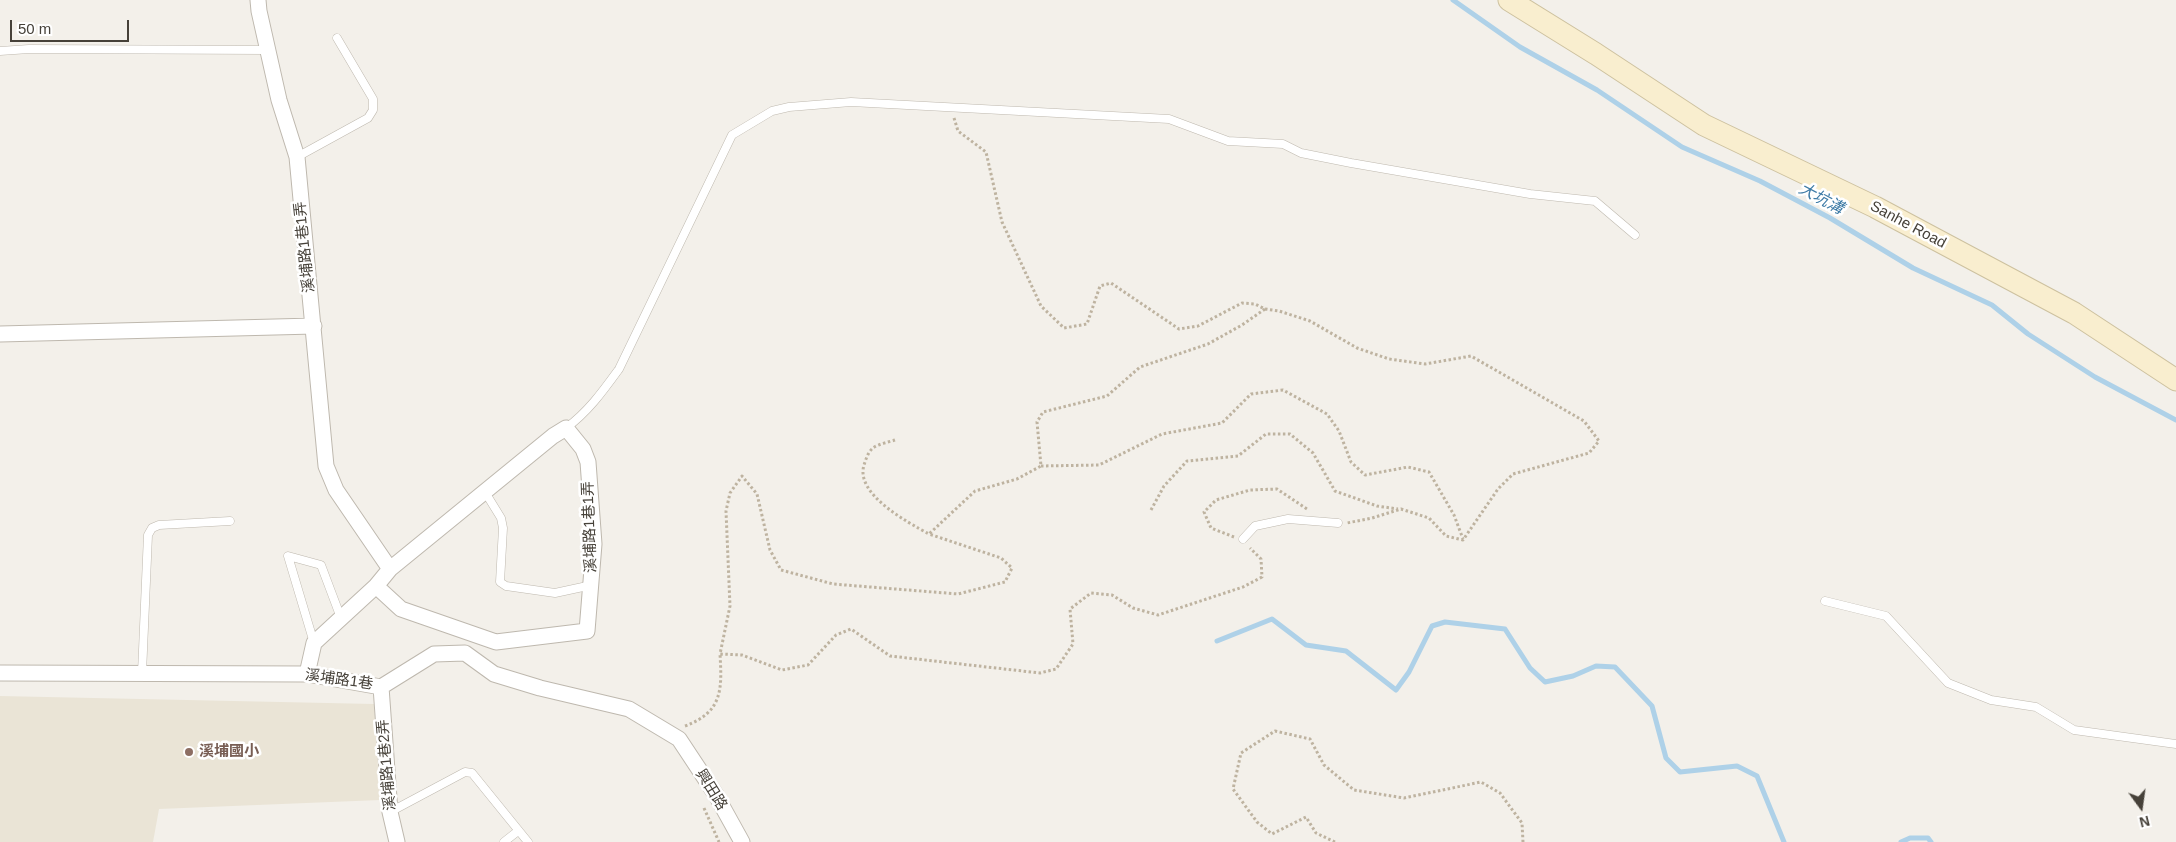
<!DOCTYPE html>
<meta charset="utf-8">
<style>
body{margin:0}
#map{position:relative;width:2176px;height:842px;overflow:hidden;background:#f3f0ea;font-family:Helvetica,sans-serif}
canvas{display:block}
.north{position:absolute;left:2116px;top:782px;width:50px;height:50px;-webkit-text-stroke:4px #fff;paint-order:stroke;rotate:166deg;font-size:14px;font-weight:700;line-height:20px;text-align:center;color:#464139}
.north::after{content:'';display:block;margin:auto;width:18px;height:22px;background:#464139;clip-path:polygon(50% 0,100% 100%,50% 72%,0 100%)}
.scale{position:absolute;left:10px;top:20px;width:119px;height:22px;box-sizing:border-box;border:2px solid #464139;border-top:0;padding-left:6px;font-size:15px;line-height:18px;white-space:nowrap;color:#464139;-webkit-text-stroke:4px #fff;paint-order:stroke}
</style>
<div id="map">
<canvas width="2176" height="842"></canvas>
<div class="north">N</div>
<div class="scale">50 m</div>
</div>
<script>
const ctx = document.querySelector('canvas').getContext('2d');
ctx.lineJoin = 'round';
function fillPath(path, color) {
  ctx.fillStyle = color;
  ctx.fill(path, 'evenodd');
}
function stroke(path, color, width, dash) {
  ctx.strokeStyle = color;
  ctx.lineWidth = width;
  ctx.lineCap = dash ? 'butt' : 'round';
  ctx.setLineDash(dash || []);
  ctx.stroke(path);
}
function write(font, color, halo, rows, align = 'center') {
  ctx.font = font + ' Helvetica,"Noto Sans TC",sans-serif';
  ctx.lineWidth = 5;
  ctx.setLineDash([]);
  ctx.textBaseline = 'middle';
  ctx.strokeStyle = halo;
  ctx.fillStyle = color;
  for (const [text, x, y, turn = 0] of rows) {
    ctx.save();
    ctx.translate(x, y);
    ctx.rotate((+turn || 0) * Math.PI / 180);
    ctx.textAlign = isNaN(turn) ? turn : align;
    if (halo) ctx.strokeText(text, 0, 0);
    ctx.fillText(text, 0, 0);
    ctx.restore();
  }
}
const education = new Path2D(`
 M0,696L374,704L380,800L159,809L153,842H0Z`);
const stream = new Path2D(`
 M1453,0L1520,47L1597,90L1682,147L1760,181L1830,218L1913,268L1992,305L2028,334L2095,377L2176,420
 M1217,641L1272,619L1306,645L1346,651L1396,690L1409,672L1432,626L1445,622L1505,629L1530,668L1545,682L1573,676L1596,666L1615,667L1652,706L1666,758L1680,772L1737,766L1757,776L1784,842
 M1901,842L1910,838H1928L1931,842`);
const path = new Path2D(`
 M954,118L958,131L986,152L1002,222L1041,306L1064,328L1087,324L1100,286L1111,283L1179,329L1198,326L1242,303L1255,304L1265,309L1242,325L1208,344L1140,367L1107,396L1043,412L1037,422L1041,466L1017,479L975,491L929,534L1001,558L1012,568L1005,582L958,594L833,584L781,570L770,550L757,494L742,476L730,493L726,511L730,606L720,654L742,655L782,670L808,665L836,635L851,629L890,656L1040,673L1056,669L1073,644L1070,609L1091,593L1112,595L1133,608L1158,615L1243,587L1262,577L1261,559L1250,548
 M1265,309L1279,311L1310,321L1357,348L1389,359L1425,364L1471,356L1584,421L1599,441L1589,453L1513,474L1498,489L1463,540L1446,536L1429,518L1401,509L1372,518L1347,523
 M895,440C889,442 878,444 873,448C868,452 866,459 864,465C855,494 907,522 929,534
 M1041,466L1099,465L1162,434L1222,423L1251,394L1283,390L1327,414L1339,431L1351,462L1365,475L1408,467L1429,472L1454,515L1463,539
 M1151,510L1164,486L1187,461L1238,456L1266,434H1290L1313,453L1335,491L1377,506L1398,509
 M1234,537L1211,528L1204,512L1216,500L1250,490L1277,489L1307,509
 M685,726C723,712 722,689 720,654
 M704,808L719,842
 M1335,842L1316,833L1306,817L1272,834L1257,822L1233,789L1241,753L1275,731L1310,739L1324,765L1354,790L1404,798L1481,782L1500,793L1522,823L1523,842`);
const lane = new Path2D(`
 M0,51L29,49L268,50
 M297,157L368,118L373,110V99L337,38
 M566,428C588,412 603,391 619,369L732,135L772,111L789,107L851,102L1169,119L1228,141L1283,144L1301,153L1351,163L1530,194L1595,201L1635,235
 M485,492L501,518L503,528L500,582L506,586L555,593L592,585
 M1243,539L1255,526L1288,519L1338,523
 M1825,601L1886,616L1948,683L1991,700L2036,707L2074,730L2176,744
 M314,643L288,556L321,565L341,618
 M142,673L148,535L152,528L159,525L230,521
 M390,812L465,772L472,773L528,842
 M504,842L518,831`);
const street = new Path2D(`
 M258,0L259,11L279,100L297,157L326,466L336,490L390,569
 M0,334L314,326
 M0,673L307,674L381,687L434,654L465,653L494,674L540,688L629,709L679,739L716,795L742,842
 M307,674L314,643L376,586L390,569L553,436L566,428L583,449L588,462L594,544L587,631L496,642L401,609L376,586
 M381,687L390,812L397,842`);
const secondary = new Path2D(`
 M1509,0L1596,54L1704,125L1875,207L2074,313L2176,380`);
const markers = [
 [189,752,5,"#8d6e63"]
];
const streetNames = [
 ["Sanhe Road",1908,225,28],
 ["溪埔路1巷1弄",305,247,-96],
 ["溪埔路1巷1弄",590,527,-92],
 ["溪埔路1巷",339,680,8],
 ["溪埔路1巷2弄",387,765,-95],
 ["興田路",711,790,58]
];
const educationNames = [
 ["溪埔國小",199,752]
];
const waterNames = [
 ["大坑溝",1821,199,28]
];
fillPath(education, '#eae4d6');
stroke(stream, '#aed1e8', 5);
stroke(lane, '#beb8ae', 9);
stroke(street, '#beb8ae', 17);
stroke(secondary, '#cdc19f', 23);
stroke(path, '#beb3a0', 3, [2.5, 2.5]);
stroke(lane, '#fff', 8);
stroke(street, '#fff', 15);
stroke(secondary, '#f9eecf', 21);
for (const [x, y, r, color] of markers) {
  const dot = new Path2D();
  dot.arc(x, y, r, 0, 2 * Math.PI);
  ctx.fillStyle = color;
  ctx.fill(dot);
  stroke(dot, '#fff', 2);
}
write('15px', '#464139', '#fff', streetNames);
write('bold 15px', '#785e54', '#fff', educationNames, 'left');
write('italic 16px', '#3e7ba6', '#fff', waterNames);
</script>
